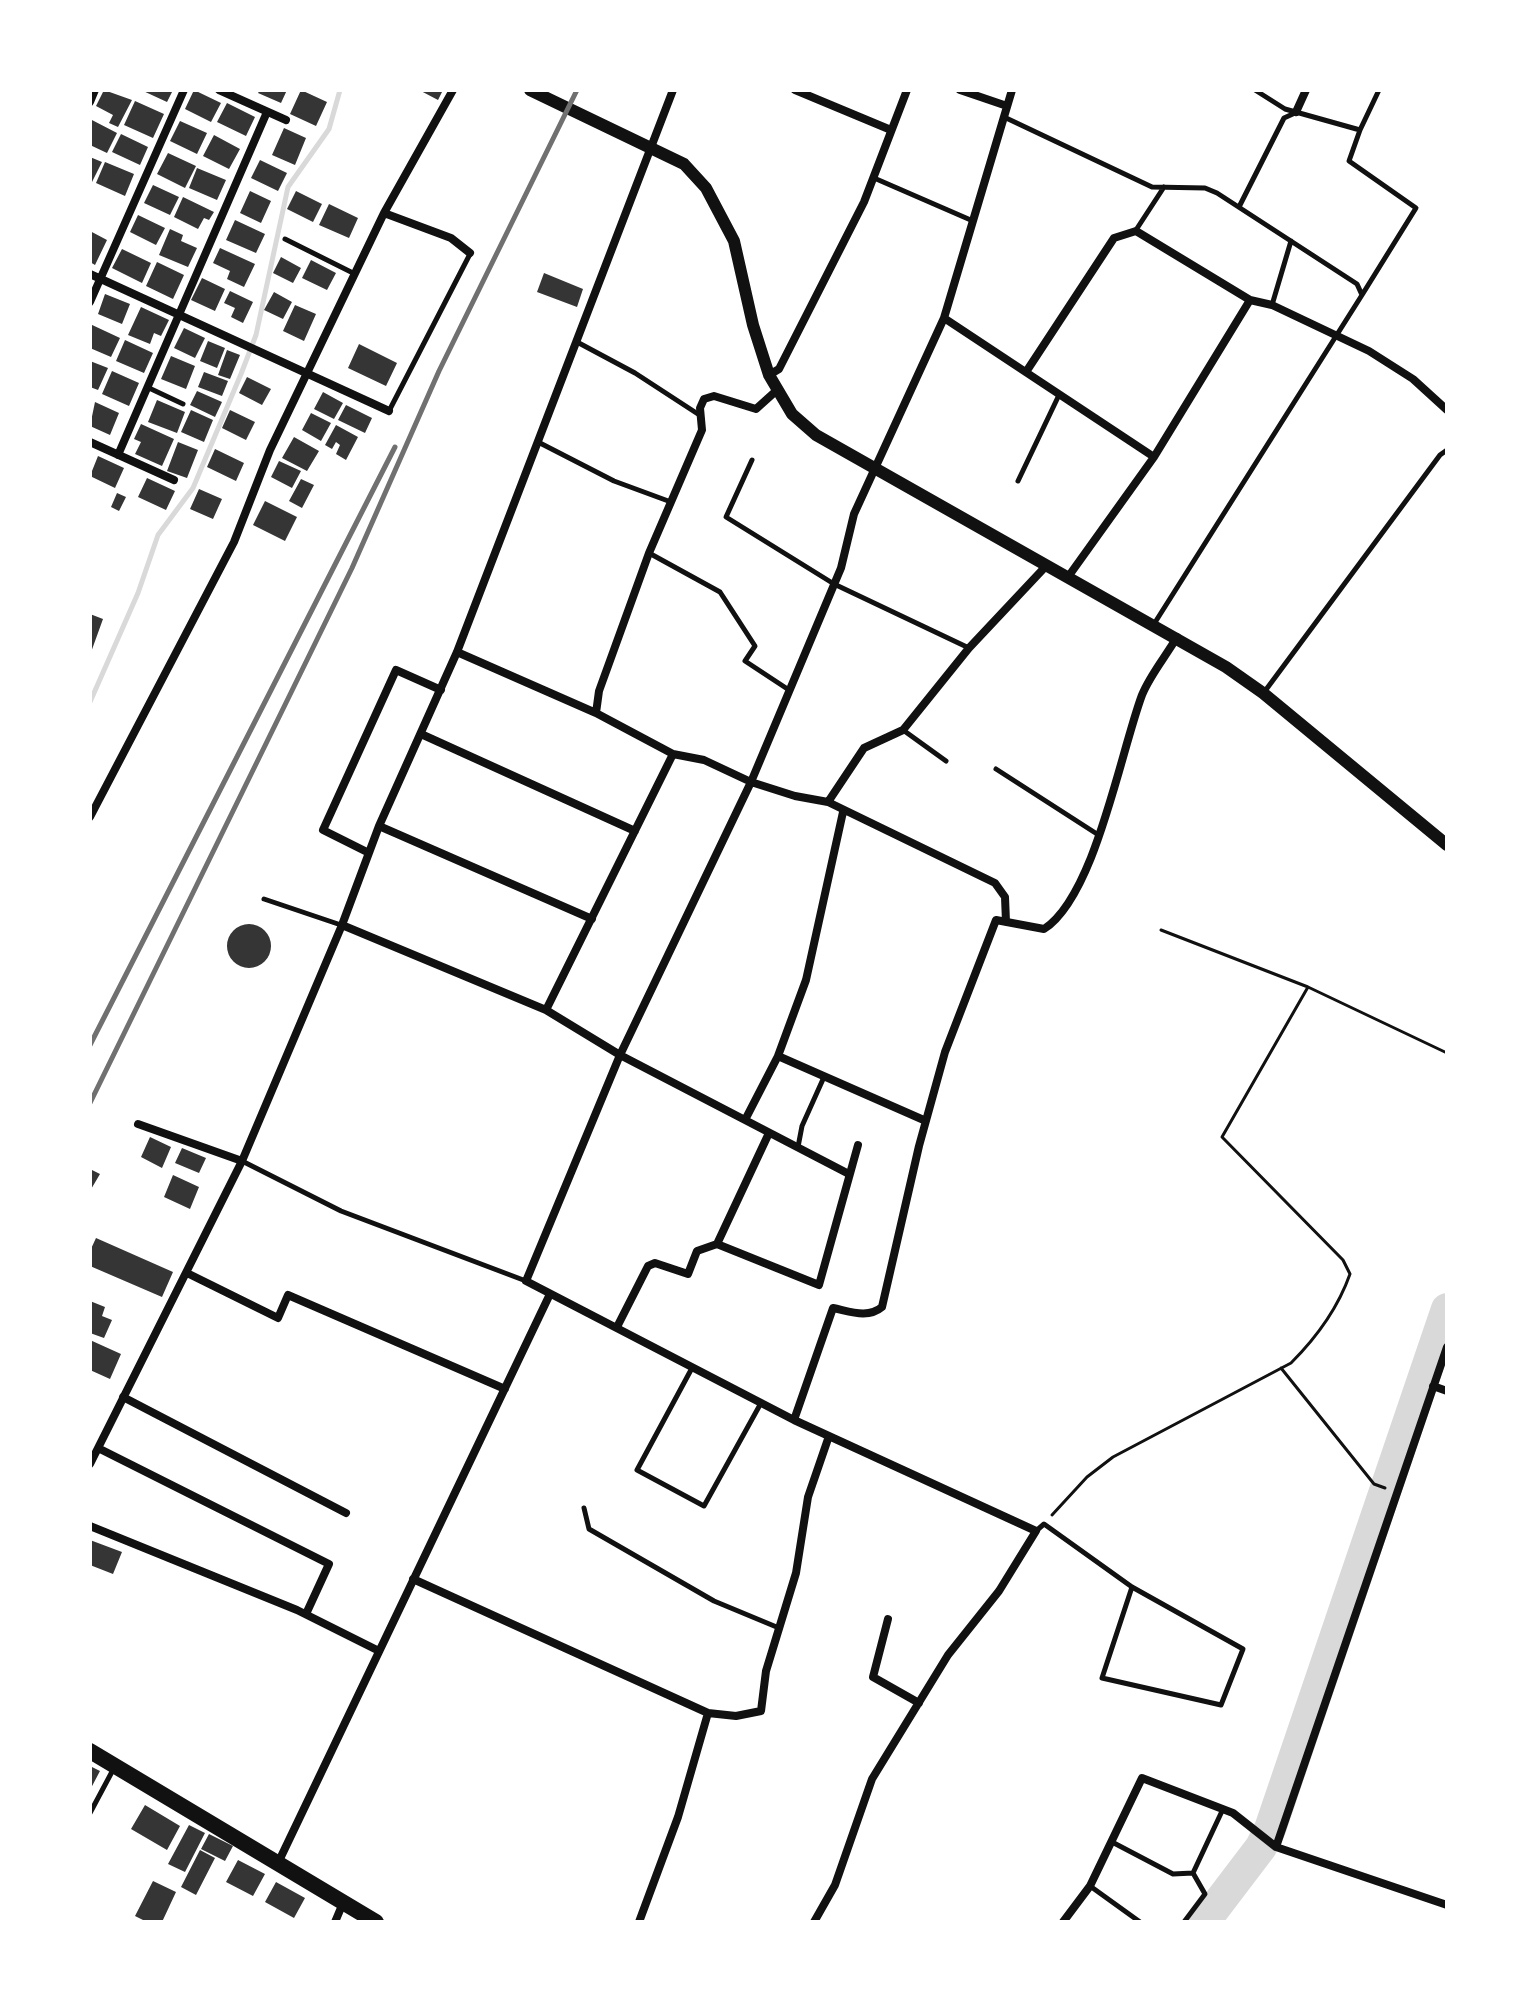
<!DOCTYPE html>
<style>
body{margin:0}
#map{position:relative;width:1537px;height:2012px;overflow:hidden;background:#fff;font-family:"Times New Roman",serif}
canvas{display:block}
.frame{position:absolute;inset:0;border:92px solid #fff;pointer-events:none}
</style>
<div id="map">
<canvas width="1537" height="2012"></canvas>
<div class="frame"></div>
</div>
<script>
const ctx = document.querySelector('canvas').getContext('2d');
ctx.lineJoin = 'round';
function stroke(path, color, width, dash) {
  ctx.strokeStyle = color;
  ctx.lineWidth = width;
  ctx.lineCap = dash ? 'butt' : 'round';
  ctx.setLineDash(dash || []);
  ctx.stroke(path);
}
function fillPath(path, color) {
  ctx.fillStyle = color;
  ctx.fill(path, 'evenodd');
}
const stream = new Path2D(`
 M90,702L138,593L158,535L193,488L241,374L256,335L288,187L329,129L340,90`);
const river = new Path2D(`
 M1204,1922L1261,1847L1270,1829L1447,1309`);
const building = new Path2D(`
 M104,90L132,100L118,127L109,123L113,115L96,106Z
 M141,90H173L167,102Z
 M194,90L221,103L211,122L185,109Z
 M260,90H287L281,103L258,93Z
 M301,90L327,102L316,126L290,114Z
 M419,90H443L438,100Z
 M135,101L164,114L153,138L124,125Z
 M227,103L255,117L246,136L217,122Z
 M90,119L117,133L107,153L90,145Z
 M180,121L207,133L197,154L170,141Z
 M284,128L306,138L295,165L272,155Z
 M121,134L148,147L140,165L112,152Z
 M214,135L240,149L229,169L203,156Z
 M168,153L196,166L185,188L157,174Z
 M90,157L102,162L90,186Z
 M260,160L287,173L278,191L251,178Z
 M105,162L134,174L125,196L96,183Z
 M197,168L226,180L217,200L189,188Z
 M153,185L179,197L170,215L144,203Z
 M250,191L271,201L261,223L240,213Z
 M296,191L322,204L313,222L287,209Z
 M183,197L214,212L209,220L204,218L198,229L174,217Z
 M329,204L358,218L349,238L319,225Z
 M138,215L165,228L156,245L130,232Z
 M235,220L265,234L256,253L226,240Z
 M170,229L183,235L181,241L197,248L188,267L159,255Z
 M90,231L107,240L95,265L90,262Z
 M220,248L255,264L244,287L227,279L230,271L213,263Z
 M122,249L151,263L142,283L112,268Z
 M281,257L301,268L293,283L273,273Z
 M311,260L336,273L327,290L302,278Z
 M157,262L184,275L173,299L146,286Z
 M544,273L583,289L577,307L537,292Z
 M202,278L225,289L215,311L191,300Z
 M230,291L253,302L243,323L231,317L235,308L224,303Z
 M274,292L292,302L283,319L264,310Z
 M105,294L130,304L122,324L98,314Z
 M295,305L316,314L304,341L283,331Z
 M141,307L169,320L161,336L154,333L150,344L128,335Z
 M90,324L120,338L111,357L90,348Z
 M184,328L205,338L195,358L174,348Z
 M125,340L153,353L144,373L116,361Z
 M208,341L225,348L217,368L200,361Z
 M359,344L397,363L386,386L348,368Z
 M227,350L240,355L230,379L218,375Z
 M171,356L195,366L186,389L161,379Z
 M90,361L108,368L98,390L90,387Z
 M112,371L139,383L129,406L102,394Z
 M204,372L228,381L222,396L198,387Z
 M247,377L271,389L262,405L239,393Z
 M197,391L222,402L215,417L190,405Z
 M323,392L343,403L334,419L314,409Z
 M157,400L185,412L177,433L148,422Z
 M95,402L119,413L110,435L90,426Z
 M346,405L372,418L365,433L338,420Z
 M191,410L213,420L204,442L181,432Z
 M230,410L255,422L246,440L222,428Z
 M311,413L331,423L321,441L302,430Z
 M141,424L174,439L162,466L135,454L141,442L134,439Z
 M336,425L358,437L346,460L336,454L340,445L336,442L332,449L325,445Z
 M294,437L319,451L307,471L282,458Z
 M178,442L198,450L187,478L167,471Z
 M215,449L244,463L236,481L207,467Z
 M98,456L124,468L115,488L90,476Z
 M279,461L301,471L292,488L271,477Z
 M147,478L175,491L166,510L138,497Z
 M301,479L314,485L302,508L289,501Z
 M199,489L222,499L213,519L190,509Z
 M117,493L126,497L119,511L111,507Z
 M265,501L297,517L285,541L253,525Z
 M90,614L103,619L90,655Z
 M227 946a22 22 0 1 1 44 0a22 22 0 1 1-44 0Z
 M150,1137L171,1147L162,1168L141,1157Z
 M182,1148L206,1158L199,1173L175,1163Z
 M90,1169L100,1174L90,1191Z
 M173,1175L199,1187L190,1209L164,1197Z
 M96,1238L173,1272L162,1297L90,1266V1251Z
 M90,1301L105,1307L102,1316L112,1320L104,1338L90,1333Z
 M90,1340L121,1354L110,1379L90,1370Z
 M90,1540L122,1552L113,1574L90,1565Z
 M90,1766L100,1771L90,1790Z
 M145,1805L180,1826L167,1850L131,1829Z
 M189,1825L205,1833L185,1872L168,1864Z
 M209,1834L233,1846L225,1861L201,1849Z
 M200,1850L215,1858L196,1895L181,1887Z
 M238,1860L265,1874L253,1896L226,1882Z
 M153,1881L176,1892L162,1922H147L135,1916Z
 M276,1882L305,1898L294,1918L265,1902Z`);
const path = new Path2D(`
 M1161,930L1308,987L1447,1053
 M1281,1368L1374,1484L1385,1488
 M1052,1515L1087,1477L1113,1457L1291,1363C1316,1338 1338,1308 1350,1274L1343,1260L1222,1137L1308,987`);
const service = new Path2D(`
 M1255,90L1285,109L1360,130L1379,90
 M1004,117L1152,187L1205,188L1217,193L1357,284L1362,295L1154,624
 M1360,130L1349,161L1416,208L1362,295
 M874,178L973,221
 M1239,207L1284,118L1295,113
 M1136,230L1164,187
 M285,239L355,274
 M1272,305L1291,241
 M577,342L635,373L701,416
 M149,388L183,404
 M389,411L470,254
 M538,442L614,481L671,502
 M752,460L726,517L834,584L969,648
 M1018,481L1059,395
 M649,553L720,592L755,646L745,661L789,690
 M1265,691L1440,455L1447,450
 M903,730L946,761
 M996,769L1097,834
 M264,899L341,925
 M798,1147L802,1126L824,1077
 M242,1161L341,1211L526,1281
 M692,1368L637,1470L704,1506L761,1403
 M584,1508L589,1529L714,1601L779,1628
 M1036,1531L1044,1524L1132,1587L1243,1649L1221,1705L1102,1678L1132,1587
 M90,1813L114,1768
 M1112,1842L1173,1874L1193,1873
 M1090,1886L1140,1922
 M1184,1922L1205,1894L1193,1873L1223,1809`);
const minor = new Path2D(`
 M219,90L286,120
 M795,90L891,130
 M960,90L1007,106
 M90,102L95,90
 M1296,112L1306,90
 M384,213L451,238L470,253
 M90,274L389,411
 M90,302L184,90
 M944,318L1154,457
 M1026,372L1114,238L1136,231L1250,300L1272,305L1369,351L1413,379L1447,410
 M769,375L779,369L864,202L907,90
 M90,442L174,480
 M118,455L267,112
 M1068,577L1154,457L1250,300
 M457,652L596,713L673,754L546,1010
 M596,713L599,691L649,553L702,430L700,408L704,399L714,396L756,409L776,391
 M421,734L635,831
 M673,754L704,760L751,782L795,796L828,802L995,883L1005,897L1006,922
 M828,802L864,748L903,730L969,648L1047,565
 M843,812L806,980L778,1056L926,1121
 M90,817L234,542L270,450L384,213L453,90
 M379,826L592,919
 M369,853L323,830L396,670L441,690
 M342,925L546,1010L620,1055L847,1173
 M745,1120L778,1056
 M138,1124L242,1161
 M717,1244L819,1285L858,1145
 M187,1273L278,1318L288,1295L505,1389
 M617,1327L648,1266L655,1263L688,1274L697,1251L717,1244L769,1133
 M1433,1386L1447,1391
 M123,1397L346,1513
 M794,1420L833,1308C849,1311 868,1319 882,1307L919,1146L945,1052L996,920L1044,929C1095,896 1120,754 1142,695C1150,675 1166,656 1177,637
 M98,1448L329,1564L306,1614
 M90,1464L242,1161L342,925L379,826L457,652L673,90
 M90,1526L297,1610L379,1651
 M413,1579L708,1713L736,1716L761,1711L766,1671L796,1573L808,1497L829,1436
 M888,1619L873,1677L919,1703
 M1276,1847L1447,1347
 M278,1863L550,1294
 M335,1922L343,1903
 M639,1922L678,1817L708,1713
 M814,1922L835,1885L872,1779L948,1655L999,1591L1036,1531L794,1420L526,1281L620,1055L751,782L841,568L854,514L944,318L1012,90
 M1063,1922L1090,1886L1142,1778L1233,1813L1276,1847L1447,1905`);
const tertiary = new Path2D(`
 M530,90L684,164L706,188L734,241L753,325L769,375L792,414L816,435L1226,667L1263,693L1447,845`);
const primary = new Path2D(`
 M90,1751L376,1922`);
const rail = new Path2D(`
 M90,1045L395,447
 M90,1103L352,568L439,371L577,90`);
stroke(stream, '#d9d9d9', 5);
stroke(river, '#d9d9d9', 32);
fillPath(building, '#353535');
stroke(path, '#111', 3);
stroke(service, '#111', 5);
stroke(minor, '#111', 8);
stroke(tertiary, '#111', 12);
stroke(primary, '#111', 16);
stroke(rail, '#707070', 5);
</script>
